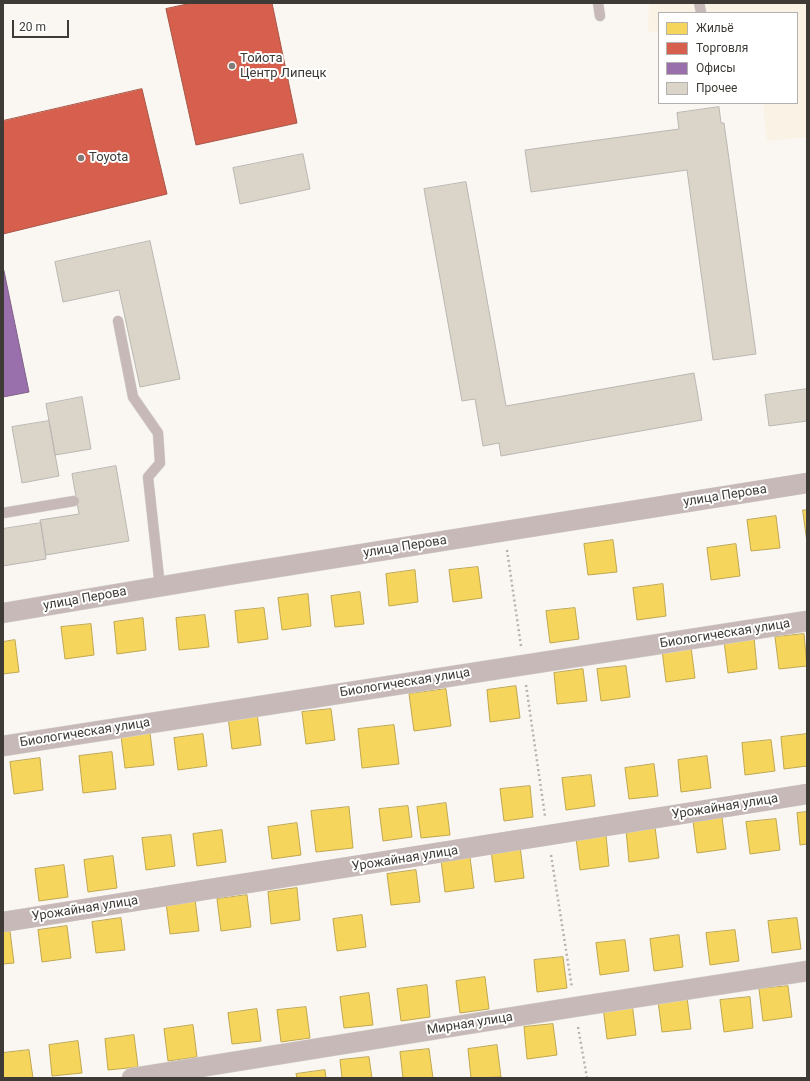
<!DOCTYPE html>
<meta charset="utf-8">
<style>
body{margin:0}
#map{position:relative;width:810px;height:1081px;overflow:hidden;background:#faf7f2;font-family:Roboto,sans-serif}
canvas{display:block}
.frame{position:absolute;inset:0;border:4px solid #3e3b36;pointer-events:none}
.legend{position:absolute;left:658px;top:12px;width:140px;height:92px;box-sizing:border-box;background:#fff;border:1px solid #b2b1af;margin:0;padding:5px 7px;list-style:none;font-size:12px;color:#3e3b36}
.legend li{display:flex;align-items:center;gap:8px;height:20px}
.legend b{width:20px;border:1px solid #b2b1af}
.scale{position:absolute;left:12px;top:20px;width:57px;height:18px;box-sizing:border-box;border:2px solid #3e3b36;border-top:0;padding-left:5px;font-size:12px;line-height:14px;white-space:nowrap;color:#3e3b36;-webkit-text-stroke:3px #fff;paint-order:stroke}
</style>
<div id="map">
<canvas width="810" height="1081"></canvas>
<div class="frame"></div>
<ul class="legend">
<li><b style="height:11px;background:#f6d55c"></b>Жильё</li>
<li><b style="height:11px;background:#d6604d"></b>Торговля</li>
<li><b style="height:11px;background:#9970ab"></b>Офисы</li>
<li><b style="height:11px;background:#dbd4c8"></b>Прочее</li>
</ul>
<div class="scale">20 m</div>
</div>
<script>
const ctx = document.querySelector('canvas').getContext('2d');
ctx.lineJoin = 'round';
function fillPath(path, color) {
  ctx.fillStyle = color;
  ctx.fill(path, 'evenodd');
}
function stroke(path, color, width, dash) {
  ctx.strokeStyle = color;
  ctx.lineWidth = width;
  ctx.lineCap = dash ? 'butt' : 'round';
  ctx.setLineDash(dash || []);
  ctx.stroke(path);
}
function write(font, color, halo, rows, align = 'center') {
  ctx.font = font + ' Roboto,sans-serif';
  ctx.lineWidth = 4;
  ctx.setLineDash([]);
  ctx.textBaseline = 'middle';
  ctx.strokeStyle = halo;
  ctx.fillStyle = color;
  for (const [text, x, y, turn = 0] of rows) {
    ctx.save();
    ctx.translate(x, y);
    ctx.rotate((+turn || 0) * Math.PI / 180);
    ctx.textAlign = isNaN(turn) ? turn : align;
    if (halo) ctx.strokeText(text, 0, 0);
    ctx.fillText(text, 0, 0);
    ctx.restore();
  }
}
const industrial = new Path2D(`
 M649,3H807V137L767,141L763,103H797V13H659V31L648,32Z`);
const homes = new Path2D(`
 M803,510H807V542Z
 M776,516L780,548L751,551L747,520Z
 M613,540L617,572L588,575L584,544Z
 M736,544L740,576L711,580L707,548Z
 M478,567L482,598L453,602L449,570Z
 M415,570L418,602L389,606L386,574Z
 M663,584L666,616L637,620L633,588Z
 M360,592L364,624L335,627L331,596Z
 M308,594L311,626L282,630L278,598Z
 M264,608L268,639L238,643L235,611Z
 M575,608L579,639L550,643L546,611Z
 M205,615L209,647L179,650L176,618Z
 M143,618L146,650L117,654L114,622Z
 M91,624L94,655L65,659L61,627Z
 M804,634L807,666L779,669L775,637Z
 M754,637L757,669L728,673L724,641Z
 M15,640L19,672L3,674V642Z
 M691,647L695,678L666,682L662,650Z
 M626,666L630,697L601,701L597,669Z
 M583,669L587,701L557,704L554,673Z
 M516,686L520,718L490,722L487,690Z
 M446,689L451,726L414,731L409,694Z
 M331,709L335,740L306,744L302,712Z
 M257,713L261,745L232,749L228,717Z
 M394,725L399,764L362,768L358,729Z
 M150,733L154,765L125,768L121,736Z
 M203,734L207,766L178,770L174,738Z
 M807,734V766L784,769L781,737Z
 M771,740L775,771L745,775L742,743Z
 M112,752L116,789L83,793L79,756Z
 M707,756L711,788L681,792L678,760Z
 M40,758L43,790L14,794L10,762Z
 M654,764L658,796L629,799L625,768Z
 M591,775L595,806L566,810L562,778Z
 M530,786L533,817L504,821L500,789Z
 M446,803L450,835L421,838L417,807Z
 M408,806L412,837L383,841L379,809Z
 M349,807L353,848L316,852L311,811Z
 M807,812V844L800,845L797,813Z
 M722,817L726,849L697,853L693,821Z
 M776,819L780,850L750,854L746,822Z
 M297,823L301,855L272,859L268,827Z
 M655,827L659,858L629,862L626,830Z
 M222,830L226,862L197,866L193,834Z
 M171,835L175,866L146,870L142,838Z
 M606,835L609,866L580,870L576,838Z
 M520,846L524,878L495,882L491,850Z
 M113,856L117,888L88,892L84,860Z
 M470,857L474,888L445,892L441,860Z
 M64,865L68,897L39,901L35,869Z
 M416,870L420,902L391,905L387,874Z
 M297,888L300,920L271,924L268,892Z
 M247,895L251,927L221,931L217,899Z
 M195,899L199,931L170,934L166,903Z
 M362,915L366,947L337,951L333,919Z
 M121,918L125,950L96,953L92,922Z
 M797,918L801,949L772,953L768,921Z
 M67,926L71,958L42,962L38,930Z
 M735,930L739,961L710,965L706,933Z
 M10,931L14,963L3,964V932Z
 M679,935L683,967L654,971L650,939Z
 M625,940L629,971L600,975L596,943Z
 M563,957L567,988L537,992L534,960Z
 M485,977L489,1009L460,1013L456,981Z
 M427,985L430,1017L401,1021L397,989Z
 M788,986L792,1017L763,1021L759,989Z
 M369,993L373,1025L344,1028L340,997Z
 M687,997L691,1029L662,1032L658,1001Z
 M750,997L753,1028L724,1032L720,1000Z
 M632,1003L636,1035L607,1039L603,1007Z
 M306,1007L310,1038L281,1042L277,1010Z
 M257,1009L261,1041L232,1044L228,1013Z
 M553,1024L557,1055L527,1059L524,1027Z
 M193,1025L197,1057L168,1061L164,1029Z
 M134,1035L138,1067L108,1070L105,1039Z
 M78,1041L82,1073L52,1076L49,1045Z
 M497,1045L501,1077L471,1078L468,1049Z
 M429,1049L433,1078H403L400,1052Z
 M29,1050L33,1078H3V1053Z
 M369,1057L372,1078H342L340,1060Z
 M325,1070L326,1078H297L296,1074Z`);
const shops = new Path2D(`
 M192,3H272L297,123L196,145L166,9Z
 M142,89L167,194L3,234V121Z`);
const offices = new Path2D(`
 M4,271L29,392L3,397V272Z`);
const building = new Path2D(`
 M719,107L721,123H724L756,354L713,360L687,170L531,192L525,150L679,129L677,113Z
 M303,154L310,189L240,204L233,168Z
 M466,182L506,406L694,373L702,420L501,456L499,443L483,446L475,399L462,401L424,189Z
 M150,241L180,379L140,387L119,290L63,302L55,262Z
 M807,389V421L769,426L765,395Z
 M82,397L91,449L55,455L46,404Z
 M49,421L59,476L22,483L12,427Z
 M116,466L129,541L46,555L40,520L79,514L72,474Z
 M41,523L46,559L3,566V529Z`);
const path = new Path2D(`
 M507,550L521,646
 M526,685L545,816
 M551,855L572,988
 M578,1027L587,1078`);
const lane = new Path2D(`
 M598,3L600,16
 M699,3L701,12
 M118,321L133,397L158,433L160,463L148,477L160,587
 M3,513L74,501`);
const street = new Path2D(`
 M3,613L229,575L807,483
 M3,746L807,621
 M3,922L807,794
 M132,1078L575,1007L807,971`);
const markers = [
 [232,66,4,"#807d78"],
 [81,158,4,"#807d78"]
];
const poiNames = [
 ["Тойота",240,59],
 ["Центр Липецк",240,74],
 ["Toyota",89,158]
];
const streetNames = [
 ["улица Перова",725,496,-9],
 ["улица Перова",405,547,-9],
 ["улица Перова",85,599,-10],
 ["Биологическая улица",725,634,-9],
 ["Биологическая улица",405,683,-9],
 ["Биологическая улица",85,733,-9],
 ["Урожайная улица",725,807,-9],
 ["Урожайная улица",405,859,-9],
 ["Урожайная улица",85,909,-9],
 ["Мирная улица",470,1024,-9]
];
fillPath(industrial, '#faf2e4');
fillPath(homes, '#f6d55c');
stroke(homes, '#bfa751', 1);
fillPath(shops, '#d6604d');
stroke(shops, '#a85546', 1);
fillPath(offices, '#9970ab');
stroke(offices, '#7e6088', 1);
fillPath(building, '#dbd4c8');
stroke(building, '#bab7b2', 1);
stroke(lane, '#d7d5d1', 11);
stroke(street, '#d7d5d1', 21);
stroke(path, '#bab0af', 2.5, [2, 3]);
stroke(lane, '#c8b9b9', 10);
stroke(street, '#c8b9b9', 20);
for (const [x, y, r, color] of markers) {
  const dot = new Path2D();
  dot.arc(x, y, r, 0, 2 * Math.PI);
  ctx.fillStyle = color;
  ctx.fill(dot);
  stroke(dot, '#fff', 1.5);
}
write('13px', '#3e3b36', '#fff', poiNames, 'left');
write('13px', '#3e3b36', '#fff', streetNames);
</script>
